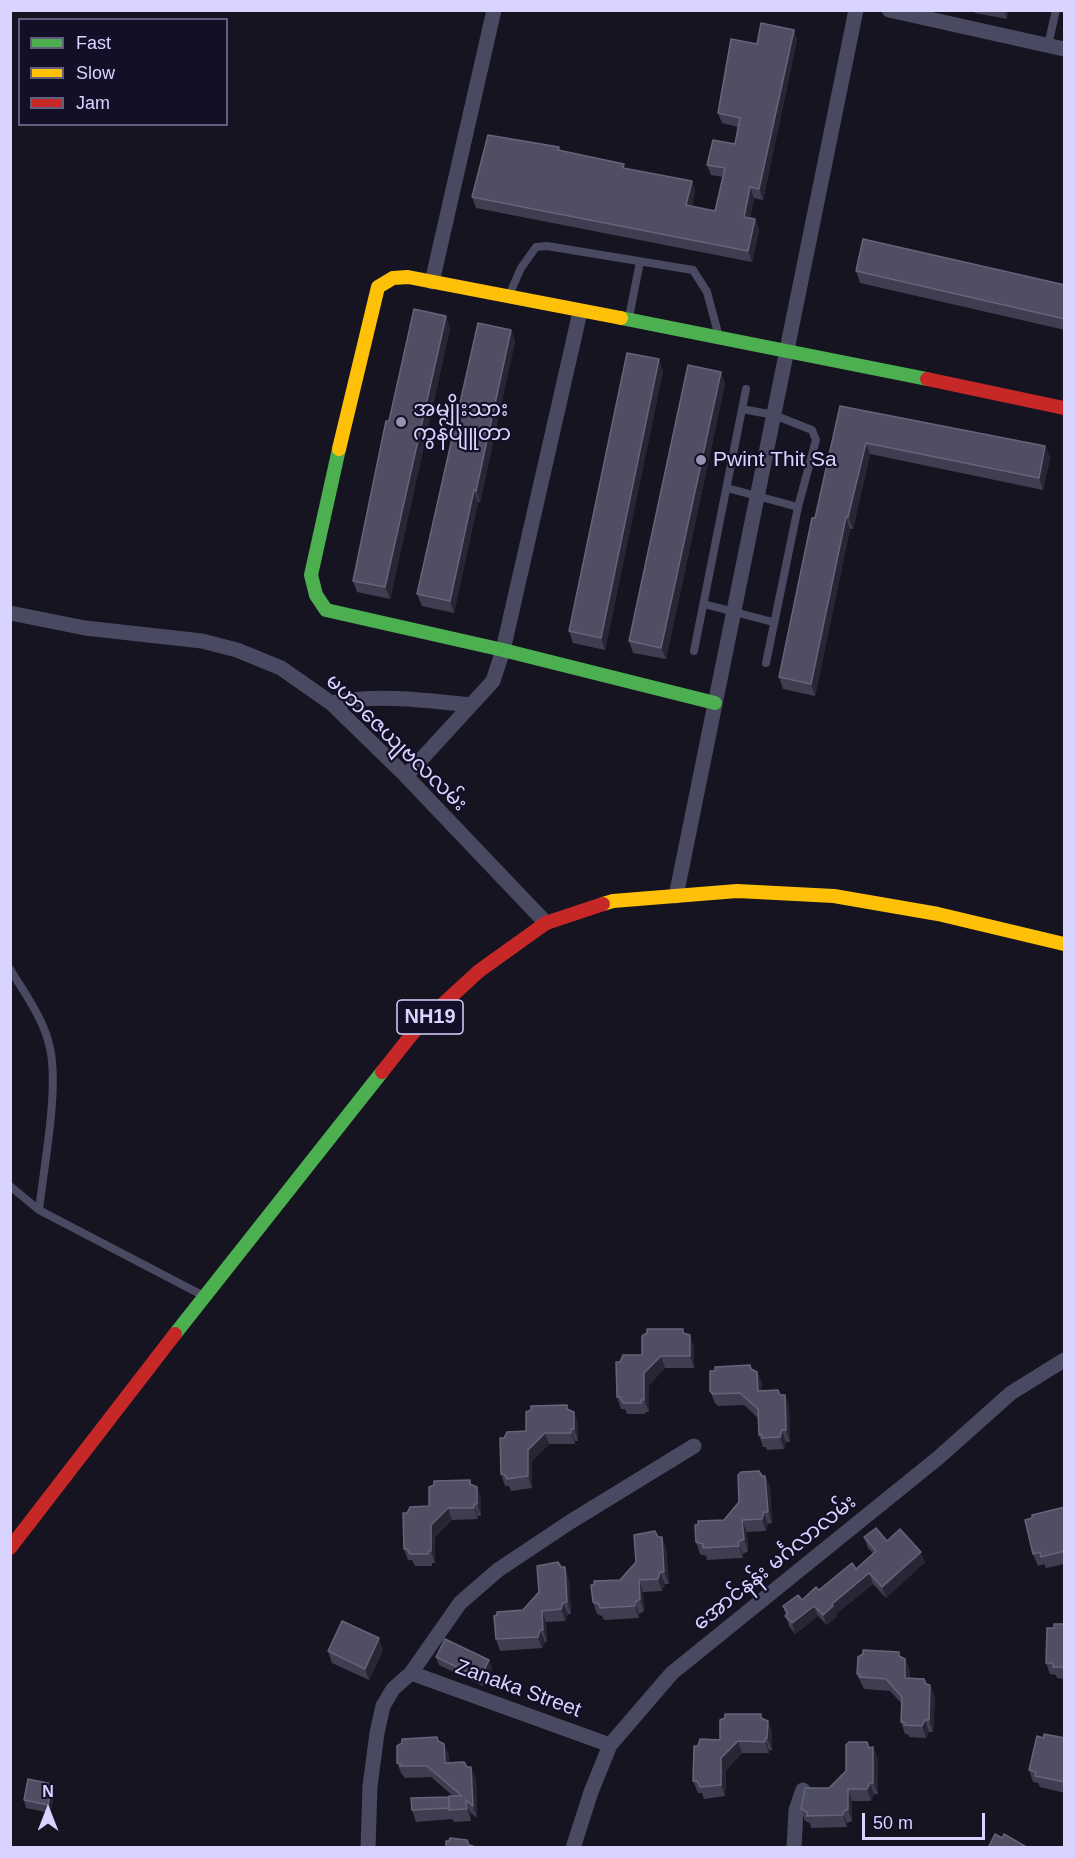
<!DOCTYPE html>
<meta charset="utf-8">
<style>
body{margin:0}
#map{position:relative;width:1075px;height:1858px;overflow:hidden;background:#161421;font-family:Arial,sans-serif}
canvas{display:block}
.frame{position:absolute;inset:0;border:12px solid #d9d4ff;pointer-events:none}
.legend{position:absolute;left:18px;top:18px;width:210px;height:108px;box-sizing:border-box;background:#130f26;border:2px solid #625e7d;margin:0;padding:8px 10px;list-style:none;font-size:18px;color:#d9d4ff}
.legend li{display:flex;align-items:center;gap:12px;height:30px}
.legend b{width:30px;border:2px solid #625e7d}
.north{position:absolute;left:18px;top:1780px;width:60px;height:60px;-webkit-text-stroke:4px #130f26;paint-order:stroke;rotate:0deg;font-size:16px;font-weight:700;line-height:24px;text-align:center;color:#d9d4ff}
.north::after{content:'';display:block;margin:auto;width:21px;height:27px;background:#d9d4ff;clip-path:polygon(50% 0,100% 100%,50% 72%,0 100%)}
.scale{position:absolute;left:862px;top:1813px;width:123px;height:27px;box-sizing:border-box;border:3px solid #d9d4ff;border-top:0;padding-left:8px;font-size:18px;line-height:21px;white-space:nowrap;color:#d9d4ff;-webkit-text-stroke:4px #130f26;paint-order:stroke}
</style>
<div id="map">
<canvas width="1075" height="1858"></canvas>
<div class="frame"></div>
<ul class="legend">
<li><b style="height:8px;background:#4caf50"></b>Fast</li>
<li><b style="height:8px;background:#ffc107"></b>Slow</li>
<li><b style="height:8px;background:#c62828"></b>Jam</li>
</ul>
<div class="north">N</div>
<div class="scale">50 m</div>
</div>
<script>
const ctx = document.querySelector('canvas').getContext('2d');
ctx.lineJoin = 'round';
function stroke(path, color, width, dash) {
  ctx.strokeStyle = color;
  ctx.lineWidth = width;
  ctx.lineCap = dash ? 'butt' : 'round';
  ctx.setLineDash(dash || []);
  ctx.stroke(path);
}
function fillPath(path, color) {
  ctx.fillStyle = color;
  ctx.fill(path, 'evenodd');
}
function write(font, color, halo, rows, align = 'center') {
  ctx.font = font + ' Arial,"Noto Sans Myanmar",sans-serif';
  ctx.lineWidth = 4.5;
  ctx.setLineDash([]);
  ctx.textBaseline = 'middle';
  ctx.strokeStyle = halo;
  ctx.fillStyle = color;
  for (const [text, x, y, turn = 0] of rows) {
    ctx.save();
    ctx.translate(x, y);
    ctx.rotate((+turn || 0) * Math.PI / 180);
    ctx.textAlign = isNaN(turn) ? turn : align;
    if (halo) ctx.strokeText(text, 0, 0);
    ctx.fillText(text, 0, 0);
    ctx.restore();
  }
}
const lane = new Path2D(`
 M1048,45L1056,10
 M510,293L521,268L536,247L547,246L693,270L707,292L718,333
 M629,317L640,262
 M742,409L774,415L812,430L816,440L798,507L766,663
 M727,488L798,507
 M704,604L773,622
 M694,651L746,389
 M10,969C25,994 44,1019 50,1048C59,1089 44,1166 39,1210
 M10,1186L39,1210L200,1294`);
const street = new Path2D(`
 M889,10L1064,49
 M432,282L494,10
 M10,613L85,628L202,641L237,650L281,668L331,703L406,776L546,923
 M331,703C378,694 423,700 471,705
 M406,776L493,681L503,650L580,312
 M676,896L856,10
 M411,1673L610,1745
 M368,1848L370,1786L377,1733L383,1706L393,1689L411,1673L460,1603L498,1570L570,1522L694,1446
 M573,1848L591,1792L610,1745L672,1673L938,1458L1011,1393L1064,1360
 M794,1848L796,1810L803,1790`);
const fast = new Path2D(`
 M621,318L927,379
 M339,449L311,575L316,595L326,610L503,650L715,703
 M175,1334L382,1072`);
const slow = new Path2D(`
 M339,449L378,287L393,278L408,277L621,318
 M603,904L613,901L737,891L834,896L938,914L1064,944`);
const jam = new Path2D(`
 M927,379L1064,408
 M382,1072L417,1028L479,971L546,923L603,904
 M10,1548L175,1334`);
const wall = new Path2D(`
 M974,10H1008L1007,19L975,13Z
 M794,30L797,40L763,200L754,198L750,218L755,219L759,230L752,262L476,208L472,197L559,147L560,150L625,168L692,181L695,191L692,206L715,211L723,177L711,175L707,165L735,144L738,127L722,123L718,113L757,44Z
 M856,271L1065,285V330L860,283Z
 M450,328L390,599L357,592L353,581L389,421Z
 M511,330L515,341L480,502H478L454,613L422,606L417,594Z
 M663,371L605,650L573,643L569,631Z
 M721,372L725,384L666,659L633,653L629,641Z
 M840,406L1045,446L1050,458L1043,490L870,454L853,529H850L815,696L783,689L779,677Z
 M683,1329L684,1333L694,1347V1368H665L649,1385V1412H645V1414H627L625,1409H621L617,1397L620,1362L642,1355Z
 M752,1370L757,1372L762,1383V1391L780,1395H785L789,1407L790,1442H786L784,1449L767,1450L766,1447H763L759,1435L758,1418L744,1405L718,1406L715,1403L710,1391Z
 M567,1405L568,1410L578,1423V1441H575V1444H549L532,1461V1488L511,1491L509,1486H505L501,1474L526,1431Z
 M762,1476H765L770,1488L772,1523L768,1524L766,1531L747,1532L748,1551L743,1554V1558L707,1560L706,1556L700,1554L696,1542L724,1520Z
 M470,1480L471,1485L481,1498V1516H478V1519L452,1520L435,1537V1563H432V1566H415L412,1560H408L404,1549L407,1513L429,1506Z
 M1065,1507V1564L1046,1568L1044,1564L1038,1566L1033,1554L1032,1518Z
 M864,1537L887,1541L925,1562L886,1598L873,1584L836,1614L837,1616L827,1625L818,1616L795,1634L789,1626L783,1606L802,1600L856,1569L873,1553L868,1548Z
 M666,1548L669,1584H665L662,1591L643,1592L644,1611L639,1614V1618L604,1620L602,1616L597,1614L593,1602L620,1580Z
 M569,1579L571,1614H568L565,1621L546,1622L547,1642H545L542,1648L500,1651L496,1639L523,1610Z
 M1065,1624V1679L1057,1678L1056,1675L1050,1674L1046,1663L1054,1628Z
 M383,1650L369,1680L332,1663L328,1651Z
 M436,1657L489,1660L492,1668L483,1686L439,1665Z
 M901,1657L905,1659L910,1671L909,1678L926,1684L935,1696L933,1732H929L926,1738L909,1737L908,1734H905L901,1722L902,1704L890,1691L864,1689L857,1674Z
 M763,1719L768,1721L772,1733V1750H769V1753H742L726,1770L725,1796L704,1799L702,1793H698L693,1781L698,1746L720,1740Z
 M437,1737L439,1742L444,1744L449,1756V1763L467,1767L476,1779L477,1818L470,1812L471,1821L454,1822L452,1819L416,1822L412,1810L453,1796L431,1777L405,1778L403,1775H402L397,1763Z
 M1044,1738H1065V1793L1040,1787L1038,1783L1033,1782L1029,1770Z
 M869,1748L878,1759V1794H874L871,1801H852V1821L847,1823V1827L811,1828L810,1823L805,1821L801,1809L829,1788Z
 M55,1792L50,1813L26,1808L24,1800Z`);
const shadedWall = new Path2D(`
 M1004,10H1008L1007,19Z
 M794,30L797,40L763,200L759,189Z
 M692,181L695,191L690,216L686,205Z
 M750,187L754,198L748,227L744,217Z
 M755,219L759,230L752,262L748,251Z
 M446,316L450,328L390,599L385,587Z
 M511,330L515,341L480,502L476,491Z
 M659,359L663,371L605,650L601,638Z
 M721,372L725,384L666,659L661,648Z
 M866,443L870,454L853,529L848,517Z
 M1045,446L1050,458L1043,490L1039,478Z
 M474,490L478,502L454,613L450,601Z
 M846,517L850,529L815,696L811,684Z
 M690,1335L694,1347V1368L690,1356Z
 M661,1356L665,1368L649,1385V1412L644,1400V1373Z
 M757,1372L762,1383L763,1403L758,1391Z
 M785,1395L789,1407L790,1442L786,1430Z
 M574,1412L578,1423V1441L574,1429Z
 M571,1429L575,1441V1444L571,1433Z
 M782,1430L786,1442L784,1449L780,1437Z
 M545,1433L549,1444L532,1461V1488L528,1476V1450Z
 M765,1476L770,1488L772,1523L768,1512Z
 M477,1487L481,1498V1516L477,1504Z
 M474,1504L478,1516V1519L474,1508Z
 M448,1508L452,1520L435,1537V1563L431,1551V1525Z
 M764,1512L768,1524L766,1531L762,1519Z
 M742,1520L747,1532L748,1551L744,1539Z
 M662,1537L666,1548L669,1584L664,1572Z
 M738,1542L743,1554V1558L739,1546Z
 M921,1552L925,1562L886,1598L882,1587Z
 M565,1567L569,1579L571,1614L567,1602Z
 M660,1572L665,1584L662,1591L658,1579Z
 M869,1573L873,1584L836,1614L837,1616L827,1625L823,1615L832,1604Z
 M639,1580L643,1592L644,1611L640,1599Z
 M635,1602L639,1614V1618L635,1606Z
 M563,1603L568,1614L565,1621L561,1609Z
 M814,1606L818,1616L795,1634L792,1623Z
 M542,1611L546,1622L547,1642L543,1630Z
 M540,1630L545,1642L542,1648L538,1637Z
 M379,1638L383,1650L369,1680L365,1669Z
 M905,1659L910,1671L909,1690L905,1678Z
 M489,1660L492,1668L483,1686L480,1678Z
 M930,1685L935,1696L933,1732L929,1720Z
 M925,1720L929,1732L926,1738L922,1726Z
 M768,1721L772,1733V1750L767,1738Z
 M765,1738L769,1750V1753L765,1742Z
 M738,1741L742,1753L726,1770L725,1796L721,1785V1758Z
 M444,1744L449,1756V1775L445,1763Z
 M873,1747L878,1759V1794L873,1783Z
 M471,1767L476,1779L477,1818L473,1806Z
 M870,1783L874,1794L871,1801L867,1789Z
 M52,1784L55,1792L50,1813L48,1805Z
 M848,1789L852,1801V1821L848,1809Z
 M466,1800L470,1812L471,1821L467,1809Z
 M843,1812L847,1823V1827L843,1815Z`);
const building = new Path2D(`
 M761,23L794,30L759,189L750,187L744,217L755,219L748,251L472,197L488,135L559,147L558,150L624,164L623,168L692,181L686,205L715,211L725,168L707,165L713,140L735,144L740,118L718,113L731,39L757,44Z
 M863,239L1065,285V319L856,271Z
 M414,309L446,316L385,587L353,581L386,421H389Z
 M478,323L511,330L476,491L474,490L450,601L417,594Z
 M627,353L659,359L601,638L569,631Z
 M688,365L721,372L661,648L629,641Z
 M840,406L1045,446L1039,478L866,443L848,517H846L811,684L779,677L812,518H815Z
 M647,1329H683V1333L690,1335V1356H661L644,1373V1400H641V1403H623L620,1397H617L616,1362H620L623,1355H642V1336L647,1333Z
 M750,1365L751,1369L757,1372L758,1391L778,1390L780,1395H785L786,1430H782L780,1437L762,1438V1435H759L758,1409L740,1393L713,1394L710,1391V1371H715V1367Z
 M567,1405V1409L574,1412V1429H571V1433H545L528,1450V1476L507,1479L504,1474H501L500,1438H504L507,1432L526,1431V1412L531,1410V1406Z
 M759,1471L762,1476H765L768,1512H764L762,1519L742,1520L744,1539L738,1542L739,1546L703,1548V1544L696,1542L695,1525H698V1521L724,1520L739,1502L738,1475L741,1472Z
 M470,1480V1484L477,1487V1504H474V1508H448L431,1525V1551H428V1554H410L407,1549H404L403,1513H407L410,1507L429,1506V1487L434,1485V1481Z
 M1065,1507V1551L1041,1557L1040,1552L1033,1554L1025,1520L1032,1518V1515Z
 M876,1528L887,1541L900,1529L921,1552L882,1587L869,1573L832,1604L833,1606L823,1615L814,1606L792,1623L785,1616L788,1613L783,1606L798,1595L802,1600L816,1587L819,1590L852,1563L856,1569L876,1551L864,1537Z
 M655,1531L658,1537H662L664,1572H660L658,1579L639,1580L640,1599L635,1602V1606L600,1608L599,1604L593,1602L591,1585H594V1581L620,1580L636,1562L634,1535Z
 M558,1562L561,1567H565L567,1602L563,1603L561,1609L542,1611L543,1630H540L538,1637L496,1639L494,1616L497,1615V1612L523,1610L539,1592L537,1566Z
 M342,1621L379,1638L365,1669L328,1651Z
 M1054,1624H1065V1667H1053V1663H1046L1047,1628H1054Z
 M445,1639L489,1660L480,1678L436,1657Z
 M863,1650L899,1652V1656L905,1659V1678L924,1679L926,1684L930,1685L929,1720H925L922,1726L904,1725V1722H901L902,1697L886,1679L859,1677L860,1674H857L858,1657L863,1654Z
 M725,1714H761V1718L768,1721L767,1738H765V1742L738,1741L721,1758V1785L700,1787L697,1781H693L694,1746H698L700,1739L720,1740V1720L725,1718Z
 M1044,1734L1065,1738V1782L1035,1776L1036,1772L1029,1770L1037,1736L1044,1738Z
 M437,1737L438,1741L444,1744L445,1763L464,1762L467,1767H471L473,1806L466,1800L467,1809L449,1810V1796H462L427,1766H400V1763H397V1746L402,1743V1739Z
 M849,1742H867L869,1748L873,1747V1783H870L867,1789H848V1809L843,1812V1815L807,1816V1812L801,1809L805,1788H829L846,1771V1745Z
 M28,1779L52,1784L48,1805L24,1800Z
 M449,1797V1808L412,1810L411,1798Z
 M995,1834L1002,1838L1004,1834L1028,1848H988Z
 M450,1838L467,1840L469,1845L473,1846V1848H446V1841H449Z`);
const markers = [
 [401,422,6,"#9591b1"],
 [701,460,6,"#9591b1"]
];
const shields = [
 [430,1017,66]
];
const shieldNames = [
 ["NH19",430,1017]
];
const poiNames = [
 ["အမျိုးသား",413,410],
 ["ကွန်ပျူတာ",413,434],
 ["Pwint Thit Sa",713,460]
];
const streetNames = [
 ["မဟာဇေယျဗလလမ်း",396,743,44],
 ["အောင်နန်း မင်္ဂလာလမ်း",775,1563,-39],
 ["Zanaka Street",518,1689,20]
];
stroke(lane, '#4a4962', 8);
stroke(street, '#4a4962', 15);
stroke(fast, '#4caf50', 14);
stroke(slow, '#ffc107', 14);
stroke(jam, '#c62828', 14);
fillPath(wall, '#403d50');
fillPath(shadedWall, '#282635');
fillPath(building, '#504e63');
stroke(building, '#66637b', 1.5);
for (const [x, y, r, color] of markers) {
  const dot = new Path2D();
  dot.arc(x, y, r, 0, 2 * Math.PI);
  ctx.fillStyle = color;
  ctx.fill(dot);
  stroke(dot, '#130f26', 2);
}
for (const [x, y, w] of shields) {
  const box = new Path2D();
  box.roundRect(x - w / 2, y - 17, w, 34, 4.5);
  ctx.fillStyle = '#130f26';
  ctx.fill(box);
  stroke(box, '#d9d4ff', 1.5);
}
write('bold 20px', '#d9d4ff', null, shieldNames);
write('21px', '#d9d4ff', '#130f26', poiNames, 'left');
write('21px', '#d9d4ff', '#130f26', streetNames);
</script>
